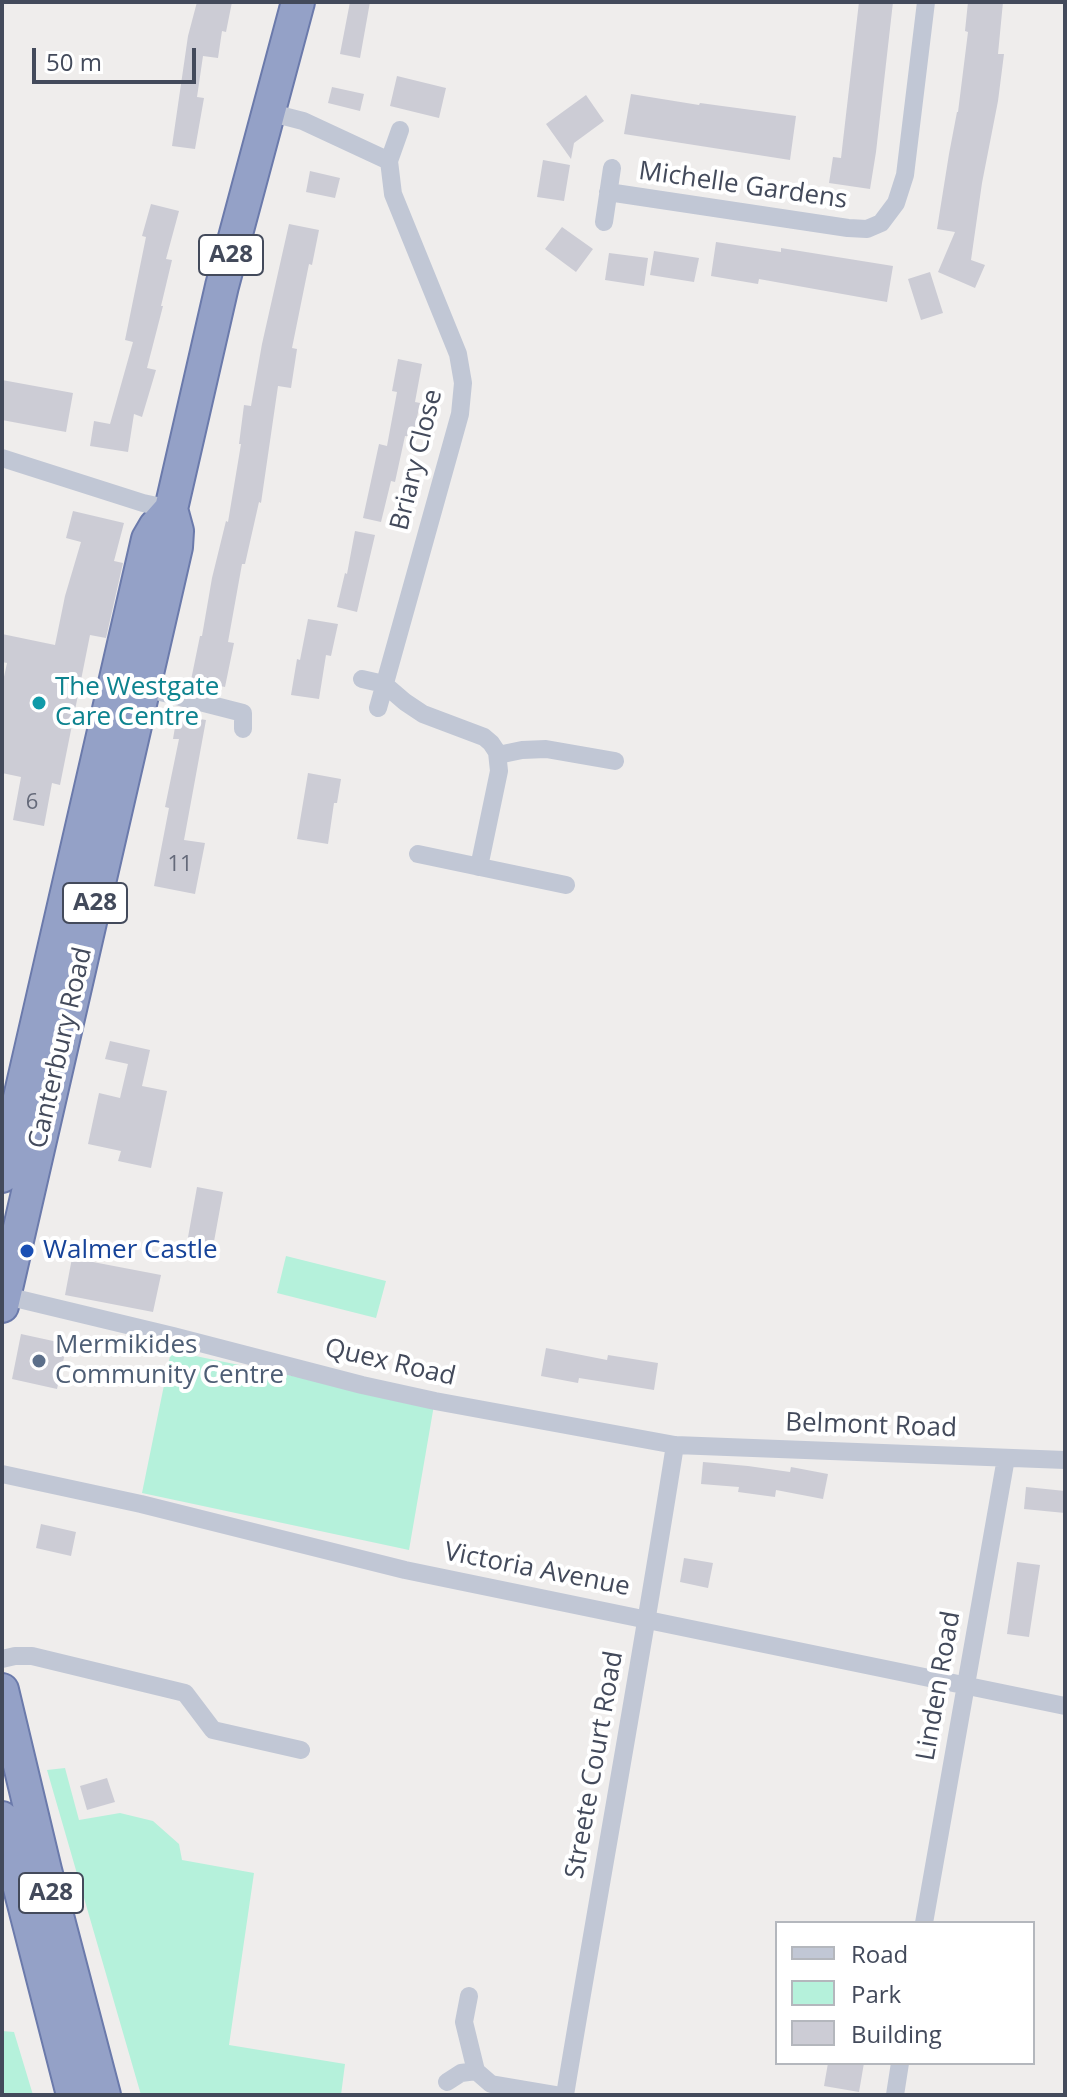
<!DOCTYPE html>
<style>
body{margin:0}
#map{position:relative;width:1067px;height:2097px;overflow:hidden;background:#efedec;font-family:"Open Sans",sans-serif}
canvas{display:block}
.frame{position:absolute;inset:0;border:4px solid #434a5b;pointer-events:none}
.legend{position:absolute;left:775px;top:1921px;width:260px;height:144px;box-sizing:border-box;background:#fff;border:2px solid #b4b7bd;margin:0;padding:10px 14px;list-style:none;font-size:24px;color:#434a5b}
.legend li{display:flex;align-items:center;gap:16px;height:40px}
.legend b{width:40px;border:2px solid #b4b7bd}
.scale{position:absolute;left:32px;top:48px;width:164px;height:36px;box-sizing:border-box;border:4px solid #434a5b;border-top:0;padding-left:10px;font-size:24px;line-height:28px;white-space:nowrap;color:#434a5b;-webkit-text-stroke:6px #fff;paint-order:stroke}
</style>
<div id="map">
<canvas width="1067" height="2097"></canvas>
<div class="frame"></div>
<ul class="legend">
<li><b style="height:10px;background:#c1c7d5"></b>Road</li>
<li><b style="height:22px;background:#b5f1db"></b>Park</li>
<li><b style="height:22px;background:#ccccd5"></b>Building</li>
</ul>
<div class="scale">50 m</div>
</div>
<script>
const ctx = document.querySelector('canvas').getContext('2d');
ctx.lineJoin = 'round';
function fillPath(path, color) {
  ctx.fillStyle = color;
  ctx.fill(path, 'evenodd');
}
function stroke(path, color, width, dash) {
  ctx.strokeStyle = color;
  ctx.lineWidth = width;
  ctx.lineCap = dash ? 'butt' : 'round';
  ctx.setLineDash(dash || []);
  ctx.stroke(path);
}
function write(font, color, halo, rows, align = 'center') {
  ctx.font = font + ' "Open Sans",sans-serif';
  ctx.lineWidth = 8;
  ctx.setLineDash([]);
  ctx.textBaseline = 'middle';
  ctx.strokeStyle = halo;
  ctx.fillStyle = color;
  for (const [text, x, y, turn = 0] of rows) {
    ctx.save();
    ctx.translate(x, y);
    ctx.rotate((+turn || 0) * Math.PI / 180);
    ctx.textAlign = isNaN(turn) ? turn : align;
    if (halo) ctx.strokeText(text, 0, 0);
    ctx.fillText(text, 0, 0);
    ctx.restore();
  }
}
const green = new Path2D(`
 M286,1256L386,1281L376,1318L277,1293Z
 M171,1351L434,1405L409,1550L142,1493Z
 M65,1768L79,1820L120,1813L153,1821L179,1844L182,1860L254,1873L229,2045L345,2064L341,2095H141L47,1770Z
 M2,2031L14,2032L33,2095H2Z`);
const building = new Path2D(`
 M197,2H232L226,32L222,31L218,58L203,56L197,97L204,98L195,149L172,146L188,36Z
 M350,2H370L360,58L340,54Z
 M859,2H893L876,152L870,189L829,183L833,157L841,158Z
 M968,2H1003L998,54H1004L998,101L982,183L971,260L985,265L975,288L938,272L955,232L937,229L949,154L957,112H958L968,32L965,31Z
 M397,76L446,88L439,118L390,106Z
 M332,87L364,94L360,111L328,103Z
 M631,94L699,105L700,103L796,116L790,160L624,134Z
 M586,95L604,121L574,143L571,159L546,124Z
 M543,160L570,165L564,201L537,197Z
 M310,171L340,178L335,198L306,192Z
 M151,204L179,211L166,259L172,260L161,306H163L147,368L156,370L142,417L134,414L128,452L90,446L94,421L110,424L133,342L125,340L146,237L142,236Z
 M289,224L319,230L312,265L309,264L292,348L297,349L291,388L278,386L261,503L259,502L245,564H242L228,642L234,643L225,687L191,680L200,636H202L212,578L226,521L228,522L241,444H239L244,405L251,406L262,344Z
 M562,227L593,249L576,272L545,249Z
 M716,242L781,252V248L893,266L887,302L759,279L758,284L711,276Z
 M654,251L699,258L694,282L650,275Z
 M609,253L648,258L644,286L605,280Z
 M930,272L943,313L921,320L908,279Z
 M398,359L422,364L415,402L420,403L413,437L405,436L395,482L391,481L381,522L363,518L379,444L387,446L397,392L392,391Z
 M2,380L73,393L66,432L2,420Z
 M73,511L124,523L114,561L123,563L106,638L90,635L60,785L52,783L44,826L13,820L21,777L2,773V686L7,663L2,662V634L55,645L65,596L81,542L66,538Z
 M355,531L375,535L357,612L337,607L345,573L347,574Z
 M308,619L338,624L331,656L326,655L319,699L291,695L297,659L300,660Z
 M177,715L206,720L184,840L205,843L195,894L154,886L169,808L165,807L179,739H173Z
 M308,773L341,779L337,803H334L328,844L297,839Z
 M110,1041L150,1050L142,1086L167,1091L151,1168L118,1161L121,1151L88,1144L99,1093L120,1098L128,1064L105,1059Z
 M197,1187L223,1192L211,1258L185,1254Z
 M72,1258L161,1275L153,1312L65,1295Z
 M21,1334L67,1344L57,1389L12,1379Z
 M546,1348L607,1360L608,1355L658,1363L654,1390L579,1378L578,1383L541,1376Z
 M703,1462L748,1466L790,1472L791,1467L828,1474L823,1499L776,1490L775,1497L738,1492L739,1487L701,1484Z
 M1026,1487L1065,1491V1513L1024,1509Z
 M41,1524L76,1532L71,1556L36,1548Z
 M684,1558L713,1563L708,1588L680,1582Z
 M1017,1562L1040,1565L1029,1637L1007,1634Z
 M107,1778L115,1802L87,1810L80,1786Z
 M828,2063H864L859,2092L824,2086Z`);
const minor = new Path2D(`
 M268,112L303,121L389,161L393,194L458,354L463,383L460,414L378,708
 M389,161L400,130
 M608,192L848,228L867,229L881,223L896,203L905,175L926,2
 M604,222L612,168
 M2,458L143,503L171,509
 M362,679L384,684L405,702L423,714L484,737L491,743L497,752L499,771L479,867
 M145,688L243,713V729
 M498,755L522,750L546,749L615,761
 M418,854L566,885
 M2,1295L173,1336L362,1385L435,1401L675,1445L1065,1460
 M2,1474L141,1504L405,1570L1065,1706
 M2,1659L15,1656H32L185,1693L213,1730L301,1750
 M924,1923L1006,1458
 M469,1996L464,2022L476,2071L491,2084L556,2095
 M447,2082L461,2073L476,2071
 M565,2095C601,1878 641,1662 675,1445
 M895,2095L900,2063`);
const trunk = new Path2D(`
 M2,1176L148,539L155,527L171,509
 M2,1306L176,547L177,531L171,509L222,286L298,2
 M2,1690L45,1870L104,2095
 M2,1818L73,2095`);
const markers = [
 [39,703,8,"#0f9aa8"],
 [27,1251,8,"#1a4fb4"],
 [39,1361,8,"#5c6f8a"]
];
const numberNames = [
 ["6",32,803],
 ["11",180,865]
];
const shields = [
 [231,255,64],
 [95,903,64],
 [51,1893,64]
];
const shieldNames = [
 ["A28",231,255],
 ["A28",95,903],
 ["A28",51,1893]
];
const streetNames = [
 ["Michelle Gardens",743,186,8],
 ["Briary Close",417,460,-76],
 ["Canterbury Road",61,1048,-77],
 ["Quex Road",390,1363,13],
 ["Belmont Road",871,1426,2],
 ["Victoria Avenue",537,1570,11],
 ["Linden Road",939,1686,-80],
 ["Streete Court Road",595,1765,-80]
];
const cultureNames = [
 ["The Westgate",55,688],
 ["Care Centre",55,718]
];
const transitNames = [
 ["Walmer Castle",43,1251]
];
const serviceNames = [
 ["Mermikides",55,1346],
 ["Community Centre",55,1376]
];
fillPath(green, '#b5f1db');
fillPath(building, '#ccccd5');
stroke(trunk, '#6b7aab', 36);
stroke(minor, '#c1c7d5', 18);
stroke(trunk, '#94a1c7', 32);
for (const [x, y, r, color] of markers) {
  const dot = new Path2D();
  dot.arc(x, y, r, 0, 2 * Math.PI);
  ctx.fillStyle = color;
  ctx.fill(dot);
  stroke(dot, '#fff', 3);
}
write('22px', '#656a7a', null, numberNames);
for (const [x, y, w] of shields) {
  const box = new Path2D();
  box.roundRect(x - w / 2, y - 20, w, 40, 6);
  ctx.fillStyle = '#fff';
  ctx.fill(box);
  stroke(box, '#434a5b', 2);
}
write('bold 24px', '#434a5b', null, shieldNames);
write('26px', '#434a5b', '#fff', streetNames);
write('26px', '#0d838f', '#fff', cultureNames, 'left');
write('26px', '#164399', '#fff', transitNames, 'left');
write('26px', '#4e5e75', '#fff', serviceNames, 'left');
</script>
